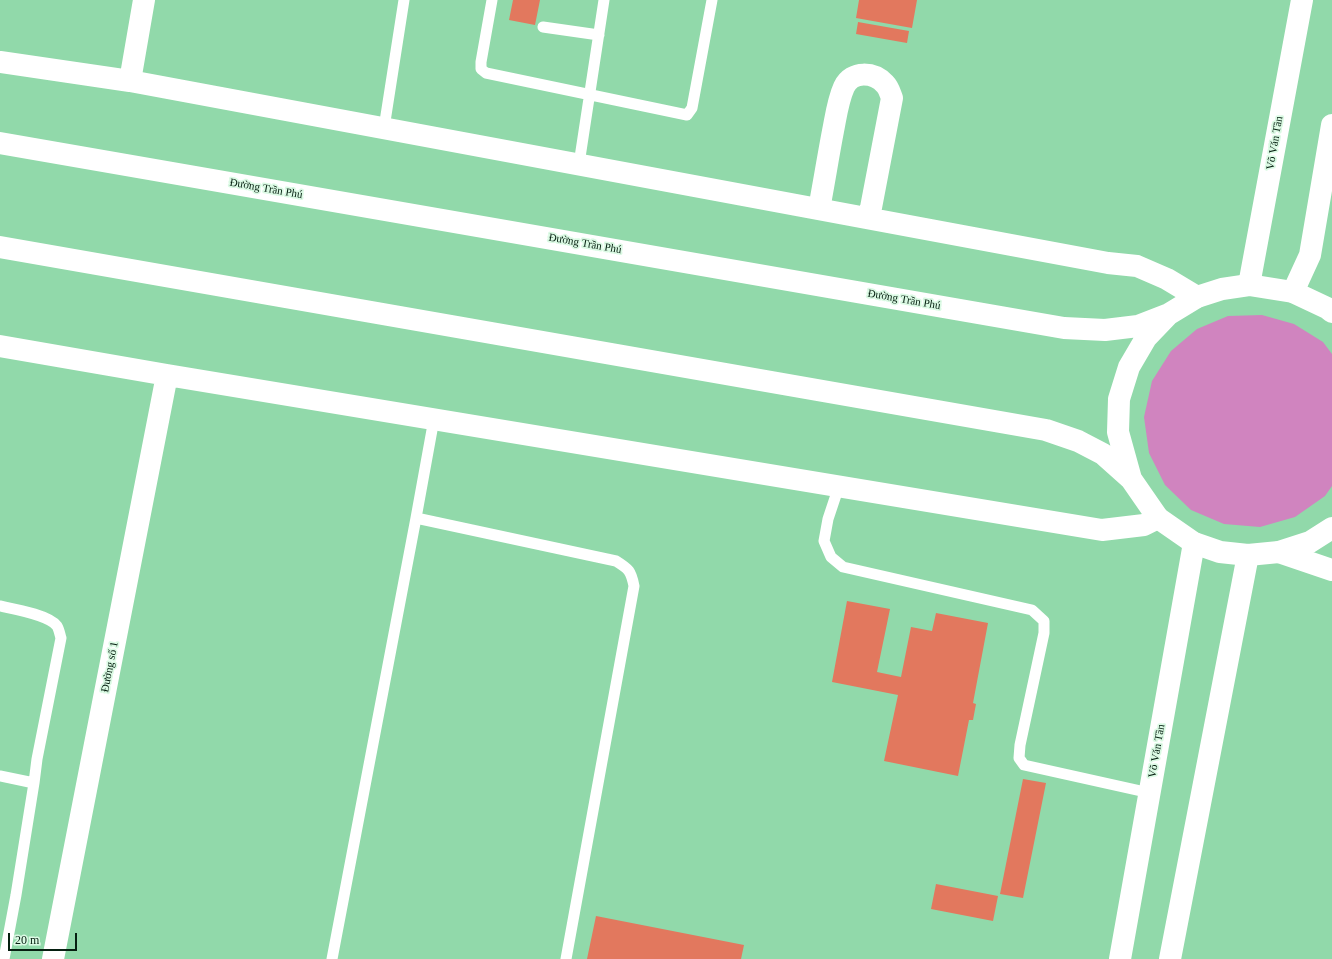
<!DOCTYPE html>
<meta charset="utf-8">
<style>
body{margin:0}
#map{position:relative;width:1332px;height:959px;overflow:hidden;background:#a1e2b7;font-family:Georgia,serif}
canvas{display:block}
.scale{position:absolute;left:8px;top:933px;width:69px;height:18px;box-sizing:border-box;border:2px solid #051f10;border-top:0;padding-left:5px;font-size:12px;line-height:14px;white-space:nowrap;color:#051f10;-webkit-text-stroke:3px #dbfae4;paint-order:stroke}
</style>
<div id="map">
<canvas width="1332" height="959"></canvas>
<div class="scale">20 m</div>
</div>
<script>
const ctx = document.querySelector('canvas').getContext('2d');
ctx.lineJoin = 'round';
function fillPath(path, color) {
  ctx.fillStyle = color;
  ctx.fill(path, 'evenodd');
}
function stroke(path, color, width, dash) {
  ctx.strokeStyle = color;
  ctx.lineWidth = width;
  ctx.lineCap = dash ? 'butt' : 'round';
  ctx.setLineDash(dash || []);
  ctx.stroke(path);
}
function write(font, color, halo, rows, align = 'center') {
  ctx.font = font + ' Georgia,serif';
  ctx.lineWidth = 3.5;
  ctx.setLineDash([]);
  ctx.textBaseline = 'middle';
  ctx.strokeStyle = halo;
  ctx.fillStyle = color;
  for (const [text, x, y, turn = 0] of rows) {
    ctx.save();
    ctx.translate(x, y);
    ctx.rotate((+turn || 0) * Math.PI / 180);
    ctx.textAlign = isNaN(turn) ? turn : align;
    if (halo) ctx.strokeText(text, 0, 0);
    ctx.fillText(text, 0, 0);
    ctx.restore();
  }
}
const built = new Path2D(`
 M0,0H1332V959H0Z`);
const green = new Path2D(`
 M1262,315L1294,324L1323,342L1332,354V486L1325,496L1295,517L1260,527L1224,524L1191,510L1165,485L1149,453L1144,417L1152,381L1171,351L1197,329L1228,316Z`);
const building = new Path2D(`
 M513,0H540L535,25L509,20Z
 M859,0H917L912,28L856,18Z
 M858,22L909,31L907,43L856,34Z
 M847,601L890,609L877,672L901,677L911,627L932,631L936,613L988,623L973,703L976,704L973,720H969L958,776L884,761L898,695L832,682Z
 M1023,779L1046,783L1023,898L1000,894Z
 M936,884L998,896L993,921L931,909Z
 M596,916L744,945L741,959H587Z`);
const service = new Path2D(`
 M492,0L481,62V69L486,73L687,115L692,108L712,0
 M543,27L599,35
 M384,128L404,0
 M579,164L604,0
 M839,486L828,519L824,541L831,557L843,567L1032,610L1044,621V633L1020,745L1019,758L1024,765L1150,793
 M416,518L616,561C629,569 631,571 634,586L566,959
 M0,606C14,609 49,615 57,626C59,629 60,635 61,638L37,759L34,783L16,895L4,959
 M0,776L34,783
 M332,959L416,518L434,419`);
const minor = new Path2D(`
 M0,62L130,81L1108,263L1137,266L1167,279L1197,297
 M130,81L144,0
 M819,209C824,183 828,157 833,131C836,116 838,100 844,87C852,70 874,72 885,84C889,88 890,93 892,98L869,218
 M0,346L167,375L1102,530L1144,525L1158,518
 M1279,552L1332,570
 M53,959L167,375`);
const tertiary = new Path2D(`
 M1249,285L1302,0
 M1293,292L1310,255L1332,125
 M1120,959L1194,543
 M1170,959L1248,555`);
const secondary = new Path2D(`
 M0,143L1064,328L1105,330L1138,326L1169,314
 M0,247L1046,430L1078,441L1103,454L1131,479
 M1332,312L1327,308L1293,292L1249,285L1222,289L1197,297L1169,314L1146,338L1129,367L1119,399L1118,432L1131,479L1158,518L1194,543L1220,552L1248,555L1279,552L1310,542L1332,528`);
const streetNames = [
 ["Võ Văn Tần",1275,143,-80],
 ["Đường Trần Phú",266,189,10],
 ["Đường Trần Phú",585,244,10],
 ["Đường Trần Phú",904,300,10],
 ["Đường số 1",110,667,-79],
 ["Võ Văn Tần",1157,751,-80]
];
fillPath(built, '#91d9aa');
fillPath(green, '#d084bf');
fillPath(building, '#e2785e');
stroke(service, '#fff', 11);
stroke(minor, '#fff', 22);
stroke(tertiary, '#fff', 22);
stroke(secondary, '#fff', 22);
write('11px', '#051f10', '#dbfae4', streetNames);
</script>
